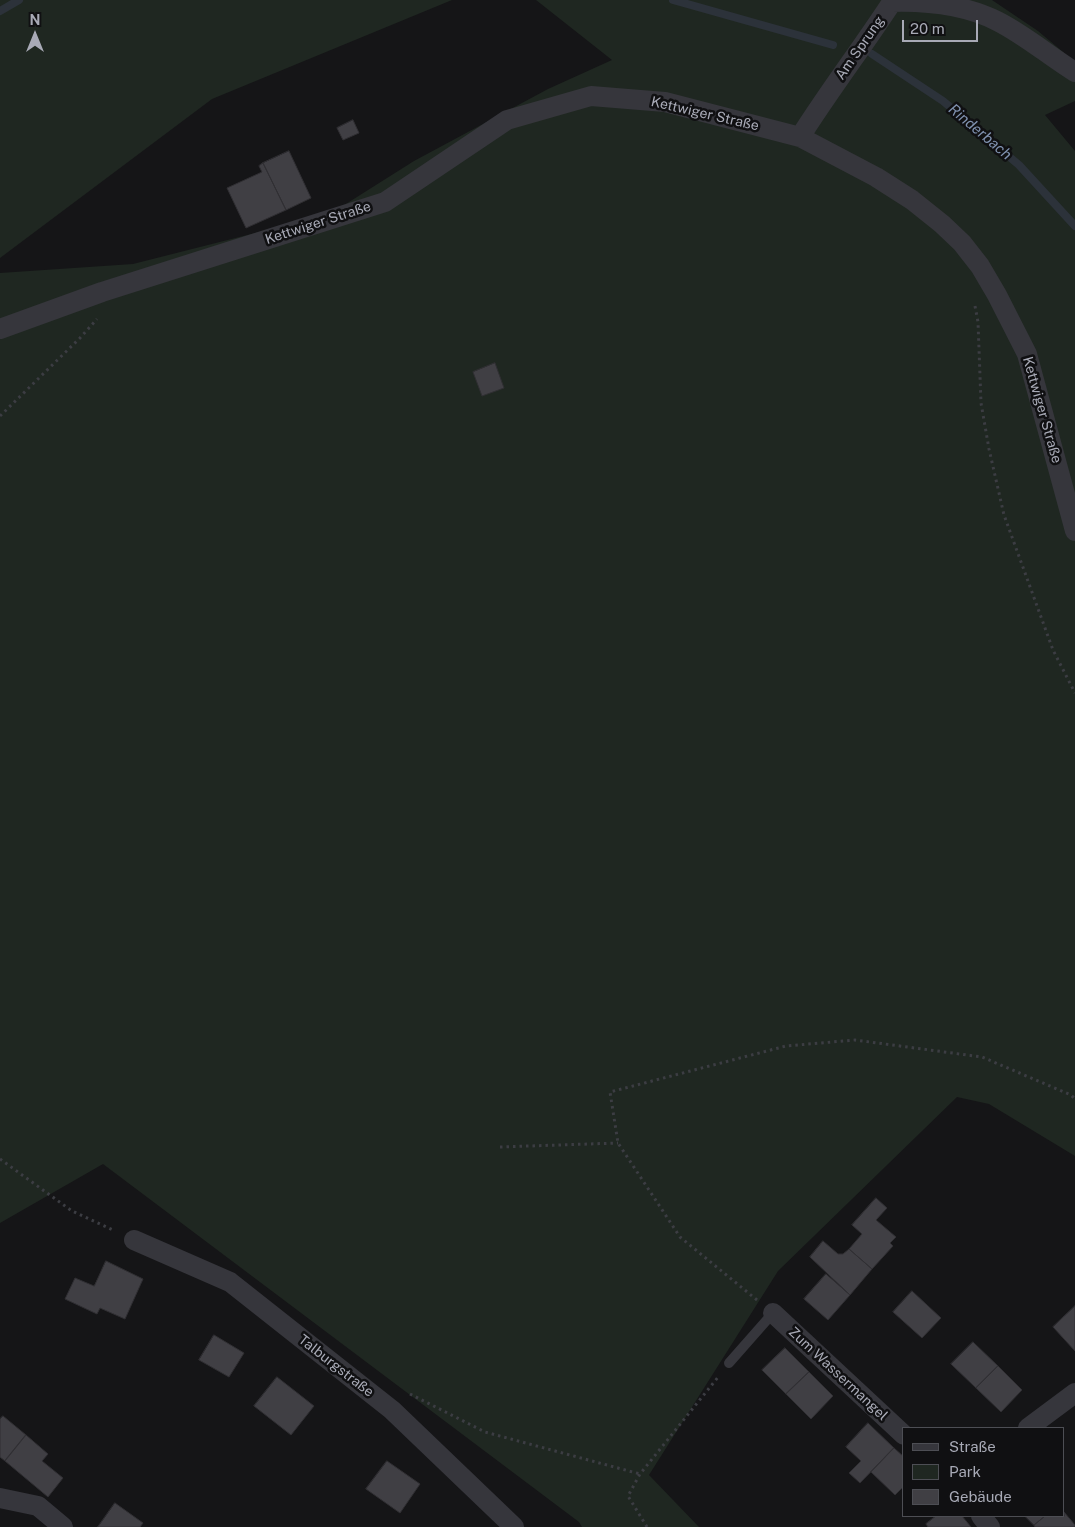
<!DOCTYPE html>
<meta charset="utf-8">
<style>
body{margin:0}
#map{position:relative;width:1075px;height:1527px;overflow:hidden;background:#151517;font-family:"Public Sans",sans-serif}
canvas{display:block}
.legend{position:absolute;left:902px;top:1427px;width:162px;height:90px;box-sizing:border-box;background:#101012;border:1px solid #4d4e54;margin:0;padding:6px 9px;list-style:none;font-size:15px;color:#a8aab6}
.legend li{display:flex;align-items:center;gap:10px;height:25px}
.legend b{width:25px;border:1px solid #4d4e54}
.north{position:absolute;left:10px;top:10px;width:50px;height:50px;-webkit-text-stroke:4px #101012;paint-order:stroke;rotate:0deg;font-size:14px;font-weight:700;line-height:20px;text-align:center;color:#a8aab6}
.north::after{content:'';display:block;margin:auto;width:18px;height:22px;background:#a8aab6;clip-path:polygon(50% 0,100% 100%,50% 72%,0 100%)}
.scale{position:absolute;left:902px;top:20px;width:76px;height:22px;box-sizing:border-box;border:2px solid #a8aab6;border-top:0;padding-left:6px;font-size:15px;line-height:18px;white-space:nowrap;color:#a8aab6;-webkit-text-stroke:4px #101012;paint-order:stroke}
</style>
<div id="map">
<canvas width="1075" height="1527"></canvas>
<ul class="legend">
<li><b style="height:6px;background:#36363c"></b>Straße</li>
<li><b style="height:14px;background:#1f2721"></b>Park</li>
<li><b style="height:14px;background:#403f44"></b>Gebäude</li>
</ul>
<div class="north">N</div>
<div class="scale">20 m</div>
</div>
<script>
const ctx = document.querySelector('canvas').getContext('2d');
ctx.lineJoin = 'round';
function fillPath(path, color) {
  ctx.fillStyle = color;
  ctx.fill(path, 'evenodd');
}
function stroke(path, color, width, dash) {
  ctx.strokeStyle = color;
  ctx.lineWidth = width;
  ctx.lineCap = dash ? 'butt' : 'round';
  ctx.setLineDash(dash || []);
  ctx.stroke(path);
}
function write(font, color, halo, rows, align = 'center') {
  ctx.font = font + ' "Public Sans",sans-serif';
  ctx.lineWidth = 5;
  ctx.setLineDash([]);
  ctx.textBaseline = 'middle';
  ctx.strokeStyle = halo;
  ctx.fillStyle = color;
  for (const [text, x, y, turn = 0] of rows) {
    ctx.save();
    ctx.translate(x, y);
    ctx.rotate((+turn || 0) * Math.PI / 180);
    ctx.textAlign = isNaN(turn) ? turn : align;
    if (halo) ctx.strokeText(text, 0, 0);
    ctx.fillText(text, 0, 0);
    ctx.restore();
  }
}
const green = new Path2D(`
 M0,0H452L212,99L0,258Z
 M536,0H992L1038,31L1075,62V101L1045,115L1075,151V1156L989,1104L957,1097L778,1271L649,1475L699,1527H582L579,1522L103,1164L0,1223V273L133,264L330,214L414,161L548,89L612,60Z`);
const stream = new Path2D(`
 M673,0L833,45
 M0,11L19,0
 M872,54L943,101L1019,165L1075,226`);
const building = new Path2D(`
 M353,120L359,133L343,140L337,128Z
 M289,151L311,198L286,210L263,163Z
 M263,163L286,210L246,228L227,188L262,172L259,166Z
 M495,363L504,388L482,396L473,372Z
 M876,1198L887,1208L876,1220L896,1237L890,1243L893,1246L872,1269L849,1249L862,1234L852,1225Z
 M823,1241L838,1254H843L849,1249L872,1269L850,1295L810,1257Z
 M106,1261L143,1279L125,1319L100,1308L97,1314L65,1299L75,1278L94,1286Z
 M826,1274L850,1295L828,1320L804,1299Z
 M912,1291L941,1318L922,1338L893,1312Z
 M1075,1306V1351L1053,1327Z
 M214,1335L244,1353L229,1377L199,1360Z
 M973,1342L998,1366L976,1388L951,1364Z
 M785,1348L809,1372L786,1394L762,1370Z
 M998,1366L1022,1390L1001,1412L976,1388Z
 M809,1372L833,1396L811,1419L786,1394Z
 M277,1377L314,1406L291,1435L254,1406Z
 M3,1416L26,1435L5,1461L0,1457V1419Z
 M868,1423L894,1448L860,1483L849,1473L861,1461L846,1447Z
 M26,1435L48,1454L42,1461L63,1478L48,1497L5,1461Z
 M894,1448L904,1457V1486L895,1495L871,1472Z
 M387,1461L420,1484L400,1513L366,1489Z
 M115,1503L143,1523L140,1527H98Z
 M1064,1512L1075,1525V1527H1035L1034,1525L1045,1516H1064Z
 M936,1516H962L971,1527H928L926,1524Z
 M1025,1516H1045L1034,1525Z`);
const path = new Path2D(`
 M975,306L978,322L981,403L989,449L1004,515L1053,650L1075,693
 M0,416L80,338L97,319
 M500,1147L618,1143
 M0,1159L72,1211L115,1231
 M757,1300L680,1237L618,1143L610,1092L786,1046L855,1040L982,1057L1071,1095L1075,1099
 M410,1394L485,1432L640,1474
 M647,1527L628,1496L640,1474L719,1376`);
const service = new Path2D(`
 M729,1363L773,1313`);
const minor = new Path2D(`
 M800,137C829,91 862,48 892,2C928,1 965,5 997,21C1025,35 1049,56 1075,72
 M0,329L102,292L385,202L507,120L591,96L665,102L800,137L876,177L912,200L942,224L962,243L980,266L997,295L1027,354L1075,531
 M134,1240L230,1282L392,1410L514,1527
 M773,1313L904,1435
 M1028,1428L1075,1393
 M0,1498L38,1506L63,1527
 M981,1516L990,1527`);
const streetNames = [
 ["Am Sprung",860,48,-55],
 ["Kettwiger Straße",705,114,13],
 ["Kettwiger Straße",318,223,-18],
 ["Kettwiger Straße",1042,410,74],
 ["Talburgstraße",336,1366,38],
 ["Zum Wassermangel",838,1374,43]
];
const waterNames = [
 ["Rinderbach",980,132,40]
];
fillPath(green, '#1f2721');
stroke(stream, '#2c323a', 8);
fillPath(building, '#403f44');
stroke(building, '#302f33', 1);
stroke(path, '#3c3d43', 3, [2.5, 4]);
stroke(service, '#36363c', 10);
stroke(minor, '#36363c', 20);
write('14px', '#a8aab6', '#101012', streetNames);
write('italic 15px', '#8092b0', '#101012', waterNames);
</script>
